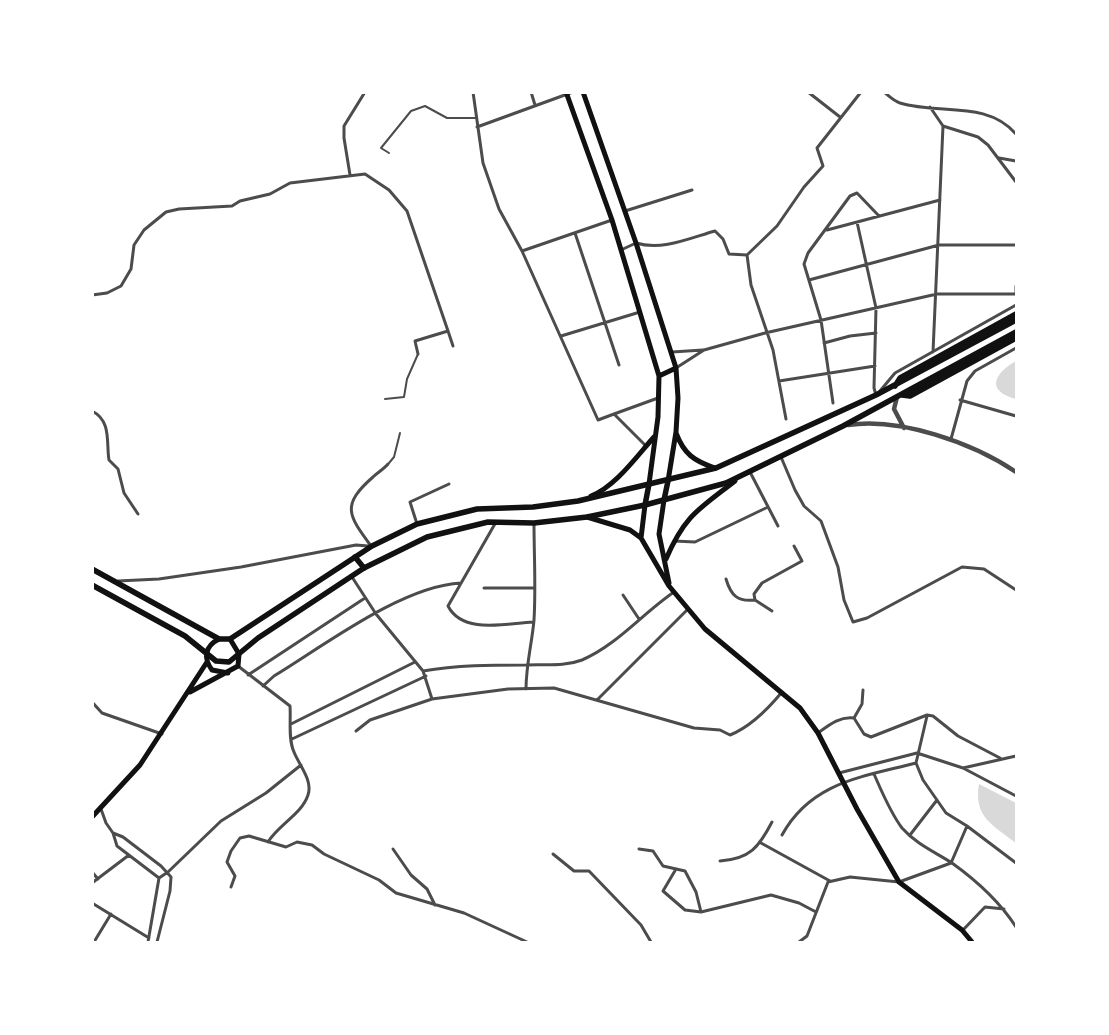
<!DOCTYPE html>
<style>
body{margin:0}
#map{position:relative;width:1109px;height:1035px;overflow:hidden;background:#fff;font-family:Bitter,serif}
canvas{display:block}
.frame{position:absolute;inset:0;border:94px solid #fff;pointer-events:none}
</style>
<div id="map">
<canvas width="1109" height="1035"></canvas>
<div class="frame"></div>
</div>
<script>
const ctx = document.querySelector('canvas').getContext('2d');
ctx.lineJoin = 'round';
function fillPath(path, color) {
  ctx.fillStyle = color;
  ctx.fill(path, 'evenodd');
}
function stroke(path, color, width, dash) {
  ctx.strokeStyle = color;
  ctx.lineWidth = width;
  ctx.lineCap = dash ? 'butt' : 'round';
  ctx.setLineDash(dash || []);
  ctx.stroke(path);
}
const water = new Path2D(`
 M1016,361V399C986,391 993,374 1016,361Z
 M979,784L1016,803V843C994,826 973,817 979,784Z`);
const service = new Path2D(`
 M389,153L381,148L411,111L425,106L447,118H476
 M385,399L404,397L407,379L418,354
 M389,463L394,457L400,433`);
const minor = new Path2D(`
 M473,92L483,163L499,209L522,251L598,420L614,414L646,446
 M531,92L535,105
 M808,92L840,117
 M884,92C889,96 894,101 900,103C939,115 987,100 1016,134
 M930,107L943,126
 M943,126L978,137L988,145L1016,182
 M477,127L573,92
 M999,158L1016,161
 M350,175L344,138V126L365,92
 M625,211L692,190
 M857,222L876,308L874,388L876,395
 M827,230L940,200
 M575,233L619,365
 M621,250L636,243C662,251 690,238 715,231L723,239L729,254L747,255L751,285L773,350L786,419
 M522,251L612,220
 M747,255L777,226L804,187L823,166L817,148L861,92
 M809,280L939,245H1016
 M1016,294V286
 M92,295L107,293L121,286L131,269L134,245L144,230L166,212L179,209L232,206L240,201L270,194L290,183L365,174L389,190L407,211L448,331L415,341L418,354
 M448,331L453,346
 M561,336L640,312
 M824,343L850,336L876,333
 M672,352L703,350
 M933,352L943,126
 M676,368L704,350L765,333L937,294H1016
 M779,381L875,366
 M880,391L895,373L1016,305
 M960,400L1016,416
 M833,403L821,320L804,264L808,253L850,196L857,193L879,216
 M92,411C112,421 106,443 109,460L118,469L124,493L138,514
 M614,414L658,398
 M951,439L967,381L975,371L1016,348
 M781,457L795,490L804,506L821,521L838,567L844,600L853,622L867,618L962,567L984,569L1016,590
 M750,472L778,526
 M496,522L448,606C463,635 507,623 533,622
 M417,524L410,502L449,484
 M674,541L695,542L768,507
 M371,546C348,515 341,505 373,477C378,472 384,469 388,464
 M352,577L376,614L423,671L432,699
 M726,579C731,596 738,602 755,600
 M118,581L159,579L241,567L356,545L368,546
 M484,588H534
 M623,595L639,619
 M772,611L755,600L754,594L762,583L802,561L794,546
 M238,666L290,706C291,720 288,739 294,752C299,765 313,780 308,795C302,814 278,825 268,842
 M423,671C457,665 491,665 526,665C545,664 564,667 582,660C617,645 643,613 674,592
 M248,675L365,598
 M263,686L274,676C325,645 402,586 461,583
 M526,689C526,665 532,643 534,620C536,588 534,555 534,523
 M597,700L688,609
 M92,702L102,713L162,734
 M927,716L916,763L923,780L946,813L967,826L1016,863
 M854,718L862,704L863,690
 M291,724L415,662
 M356,731L370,720L432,699L508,689L554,688L694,728L720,730L730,735C750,727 768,709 782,692
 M818,733C829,725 840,716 854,718L864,734L871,737L927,715L933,716L958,736L1000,758
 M292,739L426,676
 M963,768L1016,796
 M839,773L917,753L963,768L1016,756
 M874,774C882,792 890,812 902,828C916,844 935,852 952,863C977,881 1000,902 1016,927
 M101,809L106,823L113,833L123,837L161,866L171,877L170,891L157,942
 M113,833L117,846L159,878L148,942
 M782,835C811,782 862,777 916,763
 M910,835L937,800
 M761,843L830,881
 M393,849L411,875L427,889L435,905
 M639,849L653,851L663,866L685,871L696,892L701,912
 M553,854L574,871H589L641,925L651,942
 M720,861C750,859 759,847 772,822
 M676,869L663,891L685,910L701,912L771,895L799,903L816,912
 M92,872L98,879
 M159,878L168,872L221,821L266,793L301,765
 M92,883L129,855
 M231,887L235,876L227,862L231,851L240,838L249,836L286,847L297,842L312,845L324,854L379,880L396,893L464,913L527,942
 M92,903L149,938
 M963,930L985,907L1004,909
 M94,942L111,914
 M799,942L807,936L828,882L850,877L899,882L951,863L967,826`);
const tertiary = new Path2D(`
 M897,397L894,409L904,428
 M848,425C900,417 973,443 1016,472`);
const secondary = new Path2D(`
 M566,92L612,220L659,376L658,417L649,484
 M583,92L636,243L676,368L678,398L676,432L668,481
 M659,376L676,368
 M676,433C684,454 694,461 715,468
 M591,496C615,487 637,456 654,437
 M664,500L659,534L669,583
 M645,505L641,538L669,586L705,629L800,708L818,733L857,809L899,882L962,930L972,942
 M587,517L630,530L641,538
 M666,559C685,515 699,509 735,481
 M219,639C205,646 203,658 212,670L228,673
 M190,692L238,666L239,654L230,639
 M92,817L140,765L207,662`);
const primary = new Path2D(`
 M895,386L900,378L1016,314
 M902,395L910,396L1016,338
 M92,569L219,639H230L372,546L417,524L477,509L533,507L578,501L716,468L876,395L1016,320
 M92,585L185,636L216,661L229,662L258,638L364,568L427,537L488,522L534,523L587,517L645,505L726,483L843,426L1016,332`);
const trunk = new Path2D(`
 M664,500L668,481
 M645,505L649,484
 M355,557L364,568`);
fillPath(water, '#d9d9d9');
stroke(service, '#4c4c4c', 2);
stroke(minor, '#4c4c4c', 3);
stroke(tertiary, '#4c4c4c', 4.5);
stroke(secondary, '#111', 5);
stroke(primary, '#111', 5.5);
stroke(trunk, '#111', 5.5);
</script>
